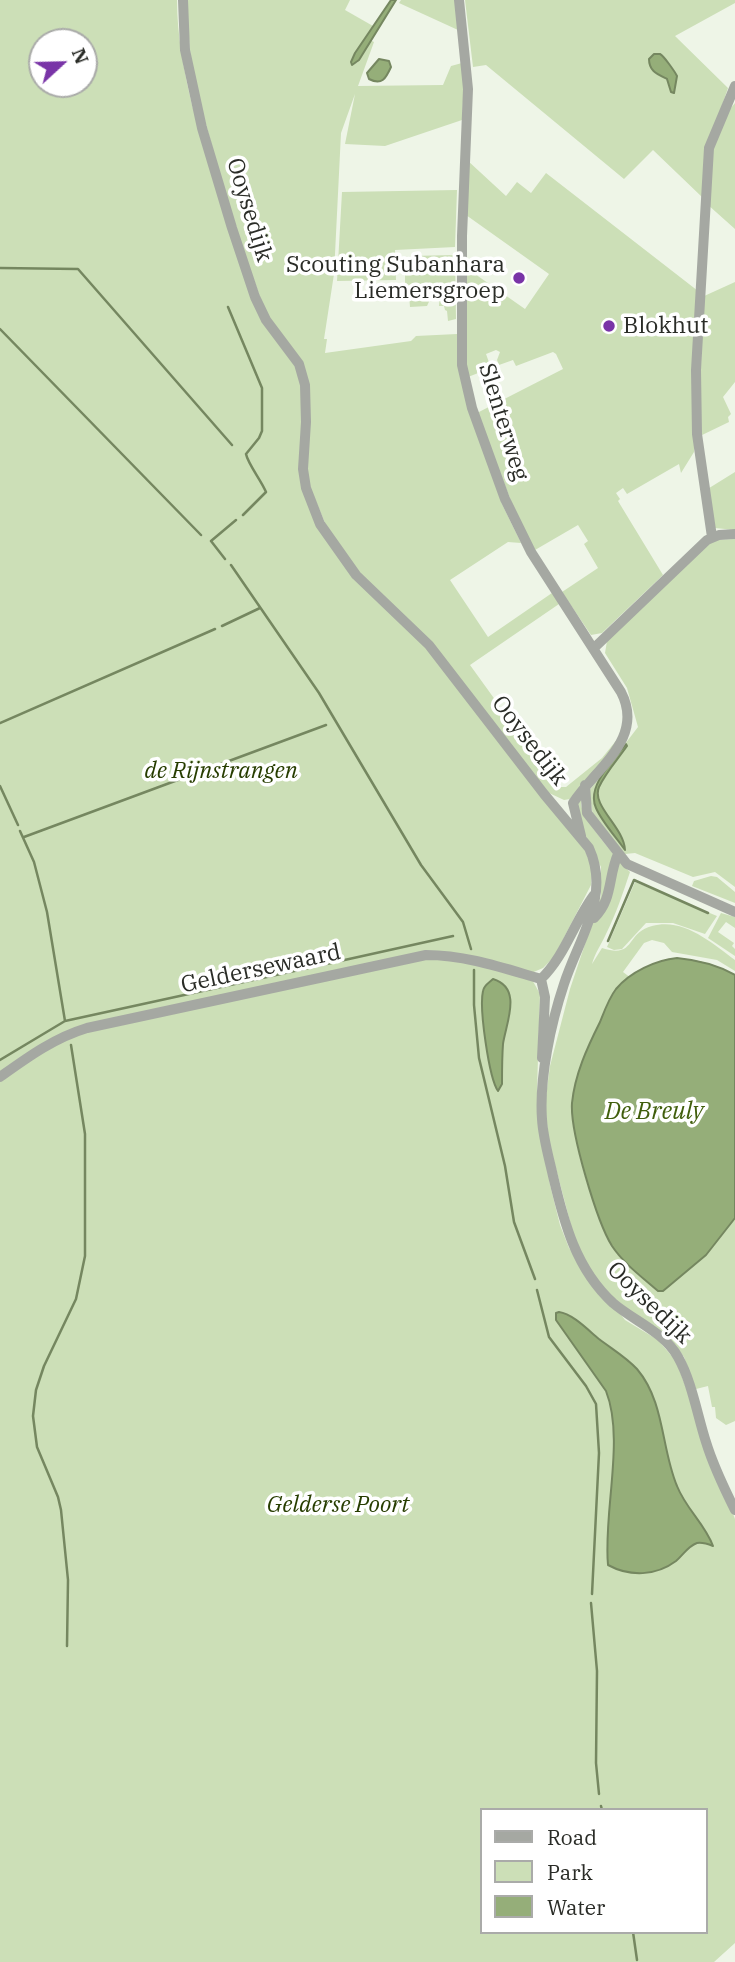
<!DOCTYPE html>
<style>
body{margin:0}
#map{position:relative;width:735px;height:1962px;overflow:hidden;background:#eef5e7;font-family:"IBM Plex Serif",serif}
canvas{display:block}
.legend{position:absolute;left:480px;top:1808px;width:228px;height:126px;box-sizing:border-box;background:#fff;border:2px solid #aaaba9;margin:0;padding:9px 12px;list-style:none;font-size:21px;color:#2a2c27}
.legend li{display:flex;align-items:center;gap:14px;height:35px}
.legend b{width:35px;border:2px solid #aaaba9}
.north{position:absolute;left:28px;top:28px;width:70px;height:70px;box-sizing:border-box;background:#fff;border:2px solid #aaaba9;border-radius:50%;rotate:68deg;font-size:19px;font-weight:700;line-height:28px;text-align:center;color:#2a2c27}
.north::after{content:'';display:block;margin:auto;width:24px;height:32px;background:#7934a7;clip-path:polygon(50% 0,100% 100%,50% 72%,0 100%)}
</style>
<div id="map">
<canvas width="735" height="1962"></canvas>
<ul class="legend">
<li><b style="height:9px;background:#a5a8a2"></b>Road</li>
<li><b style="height:19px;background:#ccdfb7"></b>Park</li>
<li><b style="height:19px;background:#95ae79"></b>Water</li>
</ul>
<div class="north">N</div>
</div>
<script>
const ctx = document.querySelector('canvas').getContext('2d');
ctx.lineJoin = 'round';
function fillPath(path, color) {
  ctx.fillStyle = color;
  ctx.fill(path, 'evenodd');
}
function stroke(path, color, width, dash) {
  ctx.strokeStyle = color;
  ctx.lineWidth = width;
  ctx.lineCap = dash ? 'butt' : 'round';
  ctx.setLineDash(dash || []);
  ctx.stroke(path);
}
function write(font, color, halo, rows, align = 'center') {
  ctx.font = font + ' "IBM Plex Serif",serif';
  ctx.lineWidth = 7;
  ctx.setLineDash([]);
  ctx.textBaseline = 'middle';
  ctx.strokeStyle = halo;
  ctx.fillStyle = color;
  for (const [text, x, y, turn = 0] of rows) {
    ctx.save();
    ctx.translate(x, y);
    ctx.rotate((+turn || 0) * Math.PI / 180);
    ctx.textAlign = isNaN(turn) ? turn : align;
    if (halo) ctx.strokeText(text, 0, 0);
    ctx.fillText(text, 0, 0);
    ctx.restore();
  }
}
const green = new Path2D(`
 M0,0H177C177,36 184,70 192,105L251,299L293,359L302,385L300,475L340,559L430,649L584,848L592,868L591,885L554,957L543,968L529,974L540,994L537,1090L550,1185L560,1225L569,1248L625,1320L658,1340L676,1361L735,1519V1943L714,1962H0ZM42,42H84V84H42ZM481,1810H705V1932H481Z
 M186,0H350L345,10L373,26L351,62L357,63L370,40L374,42L358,86L443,85L451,66L462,63L464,82L462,120L385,146L345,144L355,94L341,133L334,274L324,339H327L325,353L411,341L416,336L457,334L459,372L502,504L521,543L508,542L450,580L488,637L552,593L559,604L470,665L553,780L561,787H566L602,758L619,737L626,709L620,740L570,799L564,800L547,792L468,691L365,581L328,530L307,480L306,382L266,314L232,218L192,74Z
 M401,0H455L458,30L399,3Z
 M465,0H735V3L675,36L728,88L707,149L702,197L653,150L624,179L486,65L473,67Z
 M735,103V229L707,204L711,157L721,120Z
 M467,160L506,196L517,182L531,193L546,173L698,291L694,452L681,473L679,464L627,494L623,488L616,493L620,499L618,501L663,575L602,633L591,635L562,592L598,568L584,544L588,541L578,525L535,550L518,519L477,413L563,369L556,354L553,352L516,366L513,360L499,365L497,360L500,352L496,350L486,354L491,368L468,377L465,352V267L525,309L549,274L466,215Z
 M457,190L455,247L395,250L396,280L337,281L342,192Z
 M455,255L456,319L448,321L447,311L445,310L444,306H439L440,294L433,293L427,306L410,307L409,295L405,296V262L410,256Z
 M735,282V382L723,397L731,414L728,417L729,422L700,436L702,297Z
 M735,472V530L715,528L706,490Z
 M735,539V887L715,872L693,877L635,853L625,854L593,816L589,791L638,727L627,688L605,653L607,641L706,545L715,540Z
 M583,793C583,794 581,802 581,804C582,819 618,860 630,872C623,893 616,914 606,934C601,945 595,953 592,964L602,948C636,959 625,933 652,926C683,917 712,943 735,960V971L717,960L672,952L664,943L652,940L644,943L623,972L631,978C613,992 605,1010 596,1030C585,1054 575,1076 572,1102C569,1132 597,1225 615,1250C627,1266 643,1278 658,1291L706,1255L735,1218V1421L726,1425L716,1418L715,1407H712L708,1386L696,1389L684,1357L673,1342L616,1300L601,1286L577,1248L549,1142L545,1103L550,1066L570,989L601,896V867L584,833L577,804Z
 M711,876L717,877L735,892V903L692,886L694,881Z
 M635,882L717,916L705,934L673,923H646L622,949L614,950L607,947Z
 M721,913L735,917V928L726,922L718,932L734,943L732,946L735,949V956L708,938Z`);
const water = new Path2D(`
 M391,0H396L359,60L352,65L351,62L355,53Z
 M654,54H660C664,56 675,72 677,76L674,93L671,92L667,79C657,74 649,71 649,59Z
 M379,59L389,61L391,67C386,78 382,86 369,79L367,73Z
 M626,744L627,746C618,759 606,772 599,787C591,806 624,827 625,850C616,837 602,822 596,808C586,786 614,760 626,744Z
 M677,958C698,960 716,964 735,975V1218L706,1255L663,1291H658C642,1277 624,1264 612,1246C597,1222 570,1132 572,1103C575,1074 587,1048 600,1022C604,1012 609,998 616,989C630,972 656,960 677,958Z
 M493,979C523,988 506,1023 503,1044C502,1057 502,1071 502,1084L498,1091C489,1078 479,1008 483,991C484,985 489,983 493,979Z
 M559,1312C573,1314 588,1330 599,1339C612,1349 626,1357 637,1369C665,1402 661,1448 677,1486C686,1509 705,1524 713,1546C708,1544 703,1542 697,1543C688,1546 683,1555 676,1561C656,1576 630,1577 608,1565C603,1513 625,1439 606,1391L556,1320V1313Z`);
const stream = new Path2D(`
 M0,268L78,269L232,445
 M228,307L262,388V431L259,438L246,454C248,464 261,480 266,492L243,515
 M0,329L201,535
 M225,559L211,541L236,520
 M231,565L319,693L421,865L463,922L471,949
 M222,626L260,608
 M0,723L215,629
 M0,786L18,825
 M20,831L34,862L47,912L65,1021L331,963
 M24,837L326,725
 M608,941L634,880L708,913
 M340,961L453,936
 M474,970V1005L479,1058L505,1166L514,1222L535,1279
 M0,1060L65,1021
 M537,1290L549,1337L586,1386L596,1404L599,1453L592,1594
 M591,1603L597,1671L596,1763L599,1794
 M67,1646L68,1580L61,1510L58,1497L37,1447L33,1416L36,1390L44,1366L76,1299L85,1256V1134L71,1045
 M601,1806L602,1810
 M633,1932L637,1960`);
const street = new Path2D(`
 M183,0L185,50L192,82L202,128L232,228L255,297L266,320L299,364L305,385L306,422L303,469L306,488L320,524L356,575L429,645L544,794L589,848C611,896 579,938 564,984C551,1023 539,1078 542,1119C543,1138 549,1158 553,1176C564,1223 576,1269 613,1303C634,1321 664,1332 678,1357C692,1382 697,1414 706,1442C713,1465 724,1488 735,1510
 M459,0L468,89L462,236V365L472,408L505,499L531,552L621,692C645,738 597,767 573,803L581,836
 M712,537L697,434L696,370L709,148L735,86
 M594,648L707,540L719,535L735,534
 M585,785L587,813L627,864L735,912
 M594,918C613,900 608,876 618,854
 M542,1058L545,997L541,979C565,956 574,922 594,895
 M0,1077C28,1057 54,1038 87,1028L426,955C466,955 503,968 541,979`);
const markers = [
 [519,278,7,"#7934a7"],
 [609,326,7,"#7934a7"]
];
const streetNames = [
 ["Ooysedijk",249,210,73],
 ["Slenterweg",503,422,73],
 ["Ooysedijk",529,741,52],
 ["Geldersewaard",261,969,-12],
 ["Ooysedijk",649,1303,44]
];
const poiNames = [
 ["Scouting Subanhara",505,265],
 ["Liemersgroep",505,291],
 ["Blokhut",623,326,"left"]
];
const parkNames = [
 ["de Rijnstrangen",221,771],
 ["Gelderse Poort",338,1505]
];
const waterNames = [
 ["De Breuly",654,1112]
];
fillPath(green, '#ccdfb7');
fillPath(water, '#95ae79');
stroke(water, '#758760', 2);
stroke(stream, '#758760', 2.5);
stroke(street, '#a5a8a2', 10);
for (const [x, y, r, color] of markers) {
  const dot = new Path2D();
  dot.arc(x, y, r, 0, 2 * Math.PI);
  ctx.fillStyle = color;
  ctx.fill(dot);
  stroke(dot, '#fff', 2.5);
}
write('23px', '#2a2c27', '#fff', streetNames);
write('23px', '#2a2c27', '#fff', poiNames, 'right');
write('italic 23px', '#273d00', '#fff', parkNames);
write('italic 24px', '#405e0c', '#fff', waterNames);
</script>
